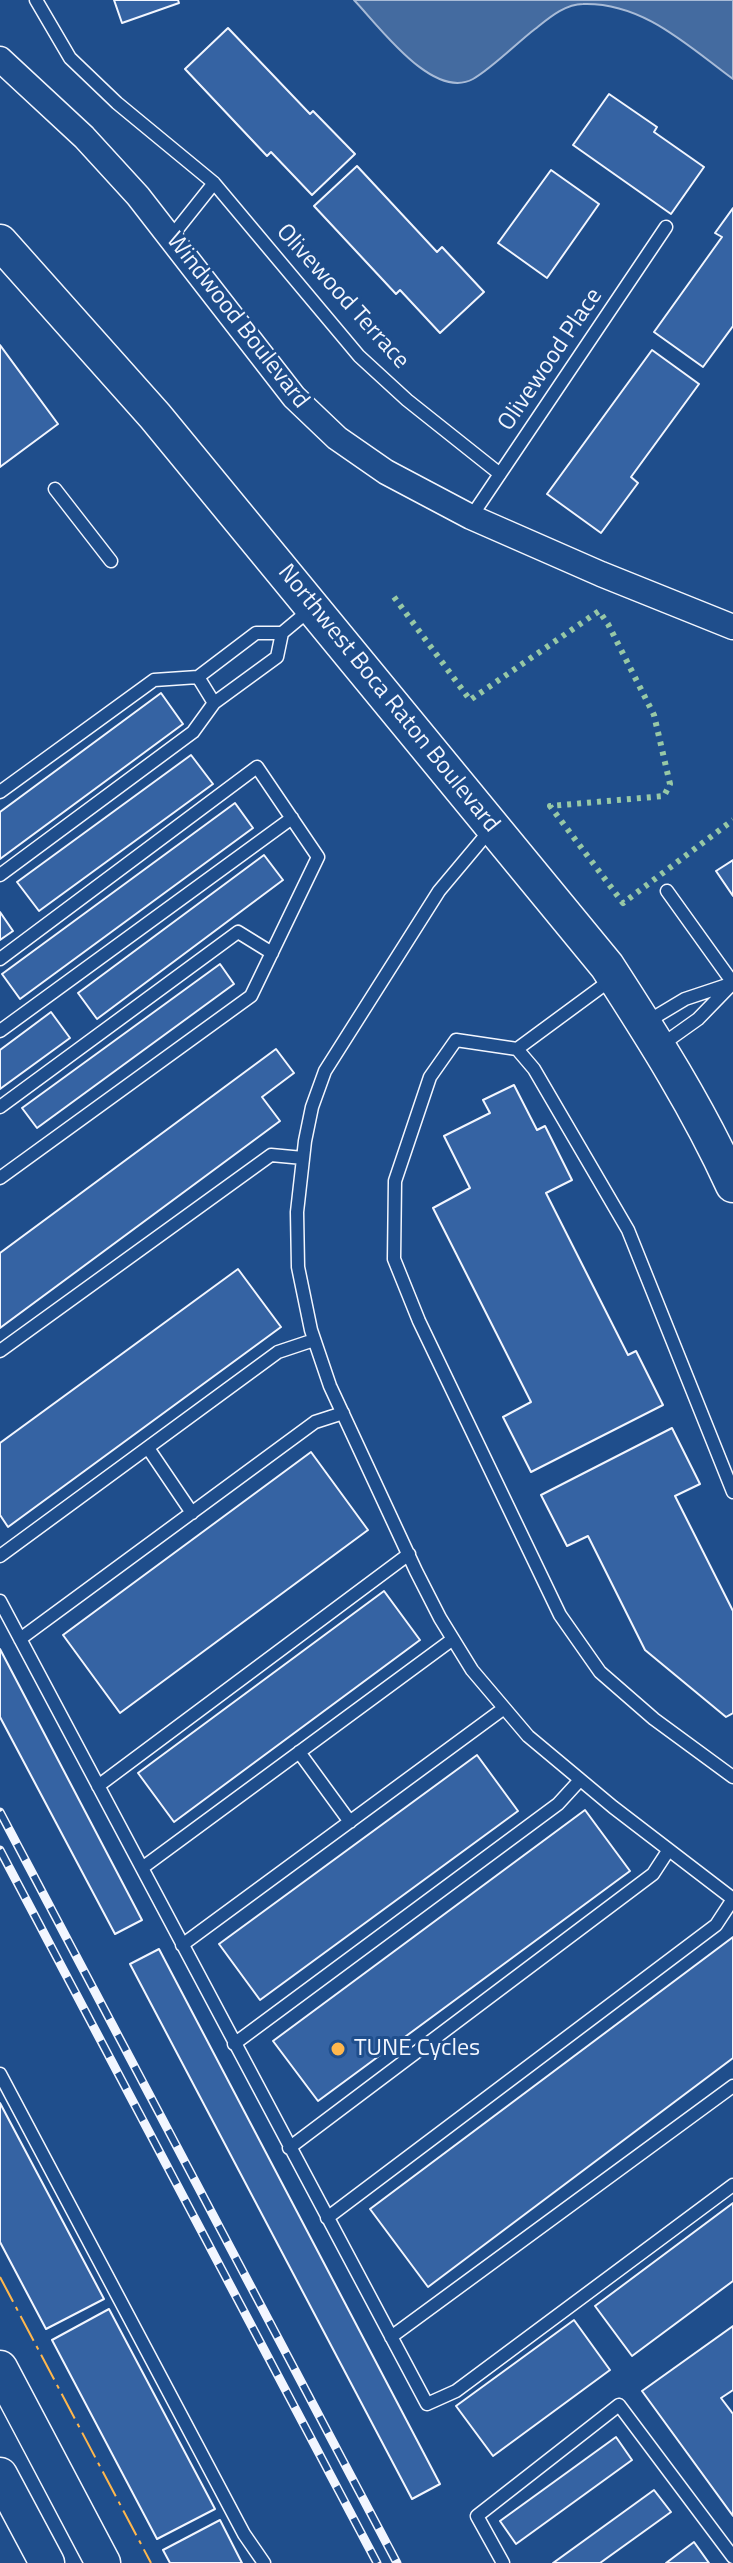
<!DOCTYPE html>
<style>
body{margin:0}
canvas{display:block;background:#1f4e8c}
</style>
<canvas width="733" height="2563"></canvas>
<script>
const ctx = document.querySelector('canvas').getContext('2d');
ctx.lineJoin = 'round';
function fillPath(path, color) {
  ctx.fillStyle = color;
  ctx.fill(path, 'evenodd');
}
function stroke(path, color, width, dash) {
  ctx.strokeStyle = color;
  ctx.lineWidth = width;
  ctx.lineCap = dash ? 'butt' : 'round';
  ctx.setLineDash(dash || []);
  ctx.stroke(path);
}
function write(font, color, halo, rows, align = 'center') {
  ctx.font = font + ' "Titillium Web",sans-serif';
  ctx.lineWidth = 6;
  ctx.setLineDash([]);
  ctx.textBaseline = 'middle';
  ctx.strokeStyle = halo;
  ctx.fillStyle = color;
  for (const [text, x, y, turn = 0] of rows) {
    ctx.save();
    ctx.translate(x, y);
    ctx.rotate((+turn || 0) * Math.PI / 180);
    ctx.textAlign = isNaN(turn) ? turn : align;
    if (halo) ctx.strokeText(text, 0, 0);
    ctx.fillText(text, 0, 0);
    ctx.restore();
  }
}
const water = new Path2D(`
 M354,0H733V79C688,46 643,2 583,4C565,4 549,18 535,29C518,42 491,69 473,79C433,101 379,26 354,0Z`);
const building = new Path2D(`
 M114,0H178L179,3L122,23Z
 M228,28L310,114L313,111L355,154L312,195L271,152L267,156L185,69Z
 M609,94L657,127L654,132L704,167L671,214L573,145Z
 M357,166L437,252L442,247L484,292L440,333L400,290L396,294L314,206Z
 M551,170L599,204L547,278L498,243Z
 M733,208V326L703,367L654,332L722,237L715,233Z
 M0,345L58,424L0,467Z
 M652,350L699,384L631,477L638,483L601,533L547,494Z
 M161,693L183,724L0,859V812Z
 M191,755L213,784L39,911L17,882Z
 M235,803L253,828L20,999L2,974Z
 M264,855L283,880L97,1019L78,993Z
 M733,860V896L716,871Z
 M0,912L13,931L0,940Z
 M220,964L234,984L37,1128L22,1108Z
 M51,1012L70,1038L0,1089V1050Z
 M276,1049L294,1073L262,1097L280,1121L0,1328V1253Z
 M514,1085L537,1130L545,1126L572,1180L546,1193L628,1355L636,1351L663,1405L531,1472L503,1417L531,1402L433,1208L470,1188L444,1136L490,1113L483,1100Z
 M238,1269L281,1327L8,1527L0,1515V1443Z
 M672,1428L700,1484L675,1496L733,1611V1713L726,1717L645,1650L588,1536L567,1546L541,1495Z
 M311,1452L368,1530L120,1713L63,1635Z
 M384,1591L420,1640L174,1822L138,1773Z
 M0,1649L142,1920L115,1934L0,1717Z
 M477,1755L518,1811L260,2000L219,1944Z
 M585,1810L630,1871L318,2101L273,2041Z
 M733,1937V2058L428,2287L370,2209Z
 M159,1949L440,2484L412,2499L130,1964Z
 M0,2103L104,2299L46,2329L0,2242Z
 M733,2203V2281L632,2356L595,2306Z
 M109,2309L215,2509L157,2539L52,2340Z
 M574,2320L610,2370L493,2456L456,2406Z
 M733,2326V2390L721,2398L733,2414V2516L642,2391Z
 M616,2437L632,2460L516,2544L500,2521Z
 M654,2490L671,2512L600,2563H553Z
 M220,2520L242,2563H170L163,2550Z
 M694,2542L709,2563H666Z`);
const lane = new Path2D(`
 M36,0L70,58L117,103L214,183L359,356L407,400L500,474
 M171,237L214,183
 M55,489L111,561
 M471,517L666,227
 M214,703L277,657L282,633
 M0,792L154,680L198,677L256,633H282L312,608
 M491,829L439,891L325,1071L312,1107L305,1141L297,1212L298,1267L311,1330L330,1386L416,1571L440,1618L472,1670L528,1736L613,1807L733,1899
 M0,875L193,732L214,703L198,677
 M667,891L733,983
 M0,959L257,767L318,857L251,996L0,1178
 M612,979L517,1049L456,1040L430,1077L395,1181L394,1259L419,1321L560,1615L600,1672L654,1719L733,1777
 M645,1023L685,999L733,983
 M0,1031L292,818
 M660,1046L698,1019L731,985
 M517,1049L534,1069L628,1230L733,1492
 M0,1107L238,932L272,953
 M0,1351L271,1155L303,1158
 M148,1448L192,1513
 M0,1556L278,1352L314,1340
 M0,1601L427,2404L456,2391L733,2185
 M20,1639L315,1422L343,1413
 M299,1752L350,1822
 M98,1786L409,1554
 M142,1868L453,1639
 M182,1945L503,1709
 M234,2044L558,1804L580,1780
 M0,2074L244,2534L264,2563
 M289,2148L653,1874L668,1851
 M327,2218L716,1925L733,1899
 M391,2337L733,2086
 M503,2563L477,2516L619,2405L733,2557`);
const street = new Path2D(`
 M0,59L84,137L138,196L294,397L337,438L386,472L471,517L601,574L733,627`);
const secondary = new Path2D(`
 M0,242L155,416L607,966C653,1037 698,1108 733,1185
 M0,2368L103,2563
 M0,2475L47,2563`);
const rail = new Path2D(`
 M0,1812L397,2563
 M0,1850L377,2563`);
const hedge = new Path2D(`
 M394,597L470,700L599,611L608,624L654,715L670,784L664,796L550,806L623,903L733,820`);
const power = new Path2D(`
 M0,2277L151,2563`);
const markers = [
 [338,2049,8,"#ffb74d"]
];
const streetNames = [
 ["Olivewood Terrace",342,297,48],
 ["Windwood Boulevard",237,321,52],
 ["Olivewood Place",551,360,-56],
 ["Northwest Boca Raton Boulevard",388,699,51]
];
const poiNames = [
 ["TUNE Cycles",354,2049]
];
fillPath(water, '#446ba0');
stroke(water, '#a8bbd7', 2);
fillPath(building, '#3563a3');
stroke(building, '#f2f6ff', 2);
stroke(lane, '#f2f6ff', 15);
stroke(street, '#f2f6ff', 27);
stroke(secondary, '#f2f6ff', 37);
stroke(lane, '#1f4e8c', 12);
stroke(street, '#1f4e8c', 24);
stroke(secondary, '#1f4e8c', 34);
stroke(rail, '#f2f6ff', 9);
stroke(rail, '#1f4e8c', 6, [18]);
stroke(hedge, '#97c8a6', 6, [4, 6]);
stroke(power, '#ffb74d', 2, [28, 6, 4, 6]);
for (const [x, y, r, color] of markers) {
  const dot = new Path2D();
  dot.arc(x, y, r, 0, 2 * Math.PI);
  ctx.fillStyle = color;
  ctx.fill(dot);
  stroke(dot, '#1f4e8c', 3);
}
write('24px', '#f2f6ff', '#1f4e8c', streetNames);
write('24px', '#f2f6ff', '#1f4e8c', poiNames, 'left');
</script>
